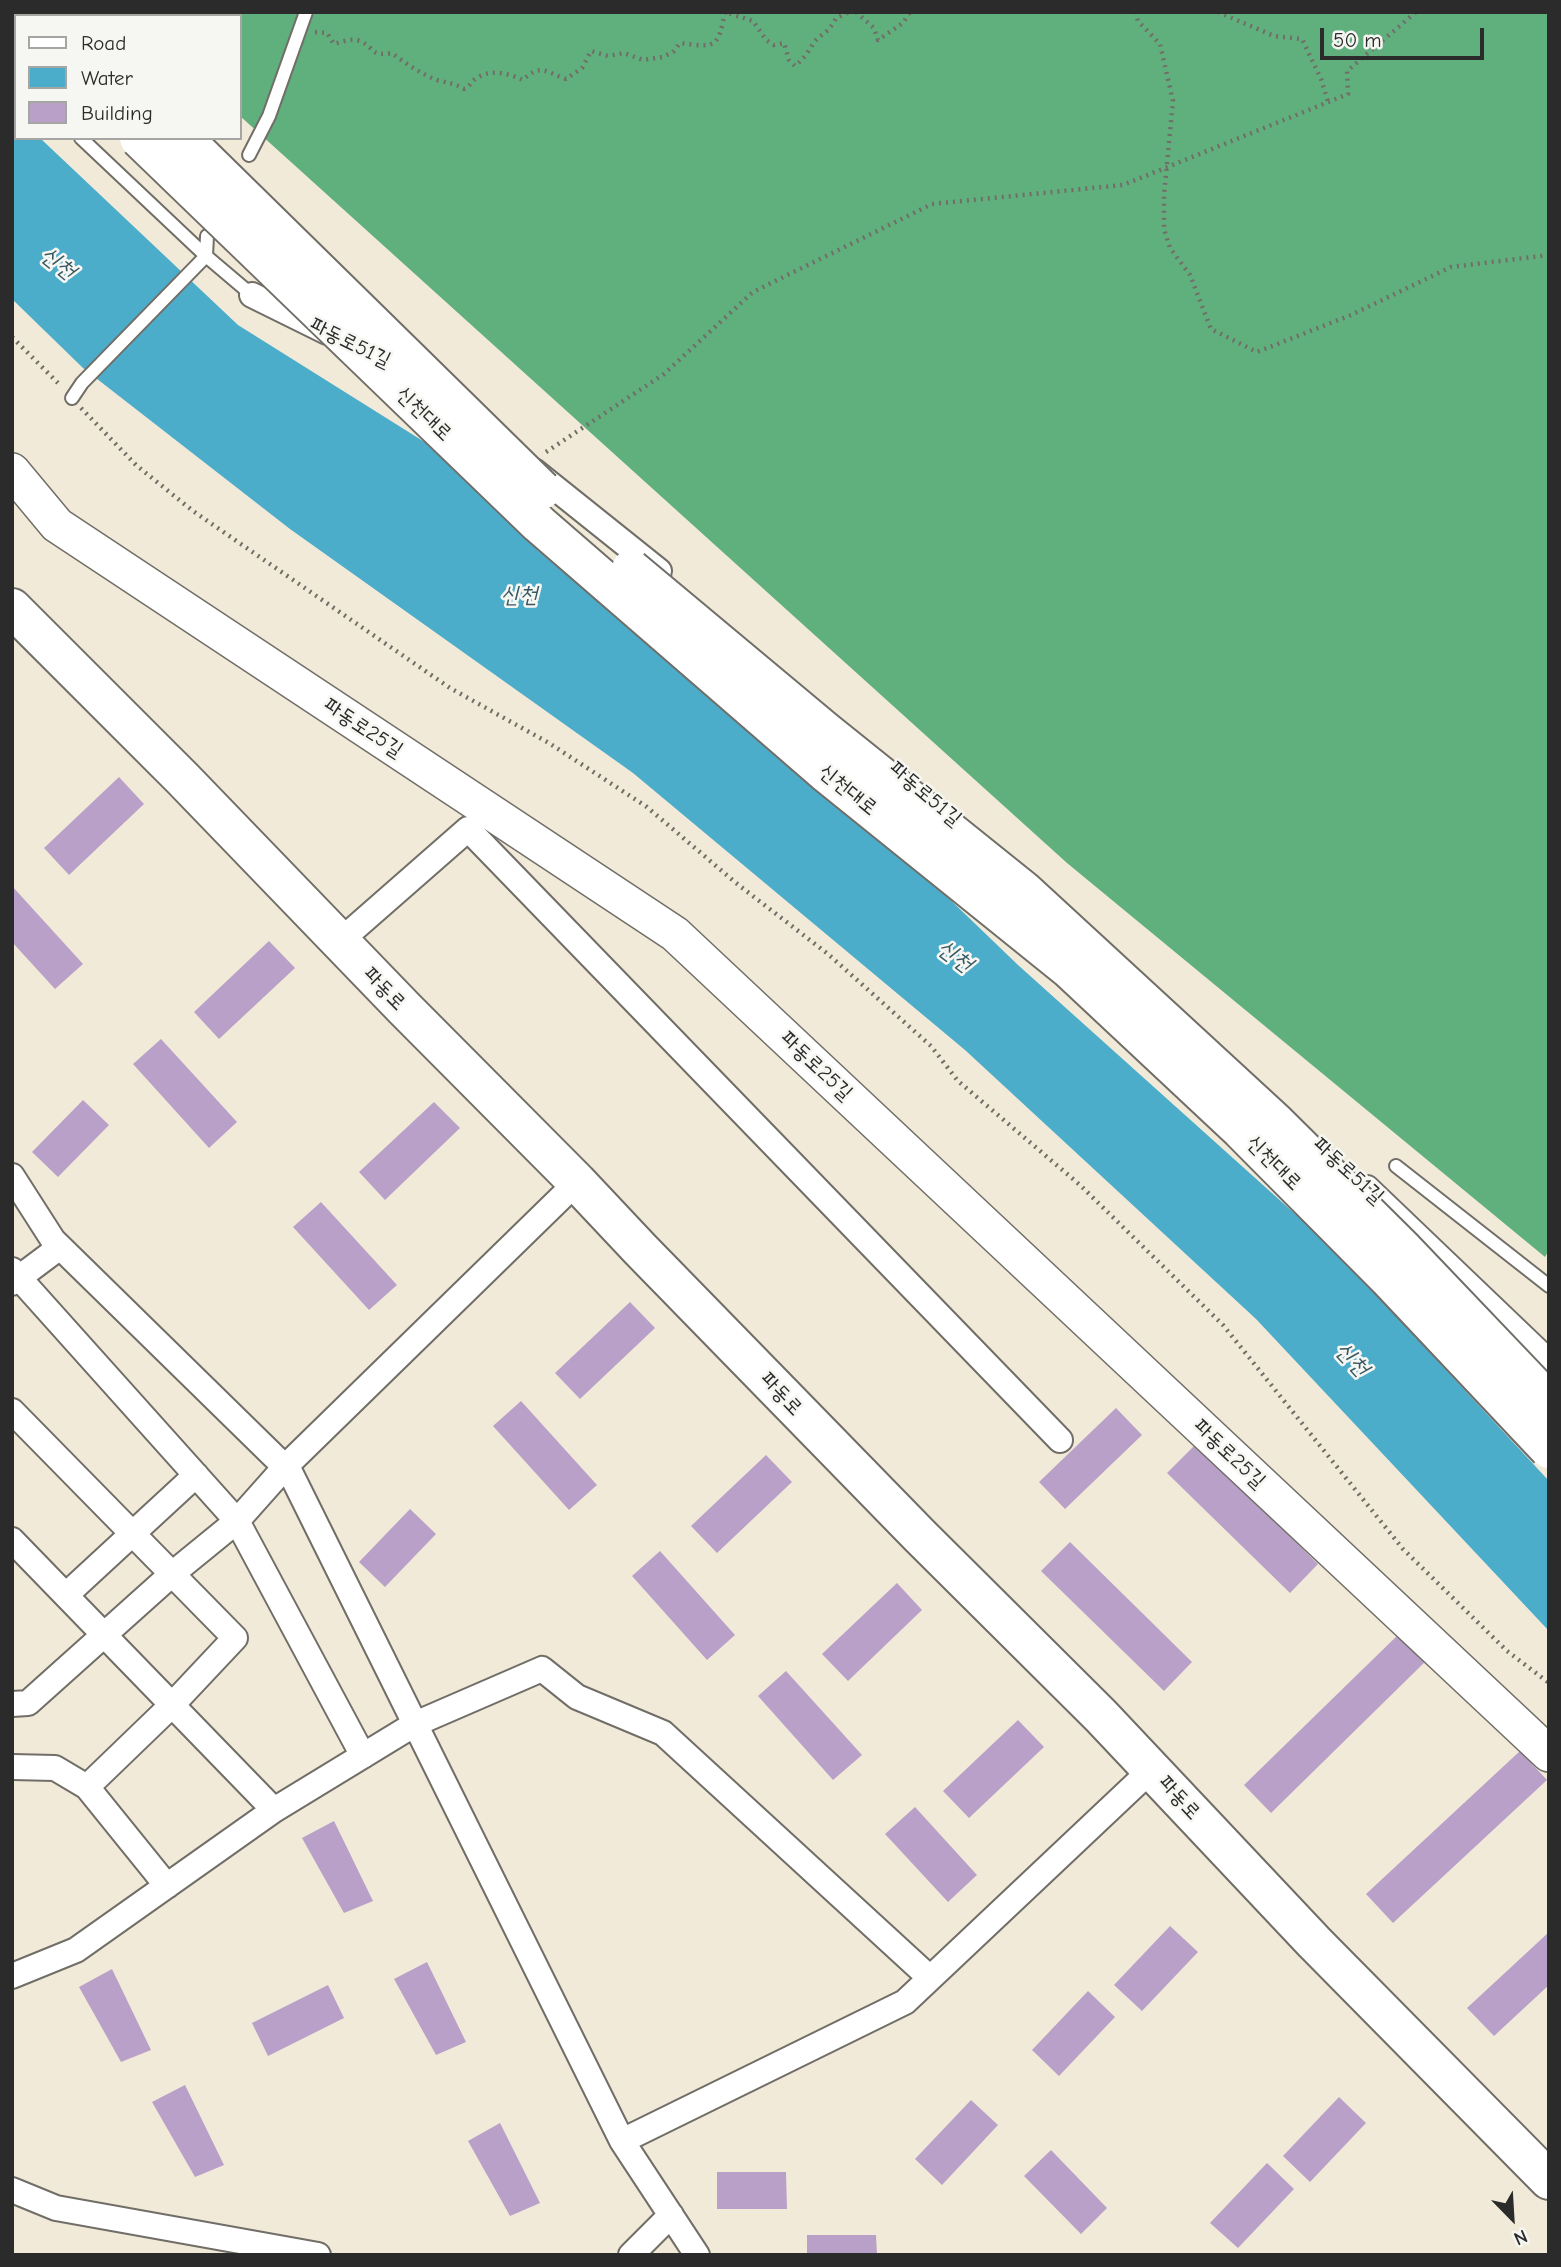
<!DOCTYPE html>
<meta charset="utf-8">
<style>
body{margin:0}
#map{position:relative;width:1561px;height:2267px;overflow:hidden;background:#f2ead8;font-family:"Comic Neue",sans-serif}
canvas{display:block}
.frame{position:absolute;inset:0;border:14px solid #2b2b2b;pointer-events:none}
.legend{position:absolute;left:14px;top:14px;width:228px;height:126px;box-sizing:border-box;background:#f6f6f2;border:2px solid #a5a5a2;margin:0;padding:9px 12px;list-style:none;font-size:21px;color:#2b2b2b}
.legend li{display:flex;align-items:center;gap:14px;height:35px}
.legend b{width:35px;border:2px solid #a5a5a2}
.north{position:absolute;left:1477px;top:2183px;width:70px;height:70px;-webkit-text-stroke:5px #f6f6f2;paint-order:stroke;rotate:156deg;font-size:19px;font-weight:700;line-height:28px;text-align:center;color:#2b2b2b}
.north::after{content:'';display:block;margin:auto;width:24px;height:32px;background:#2b2b2b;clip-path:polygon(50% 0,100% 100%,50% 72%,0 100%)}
.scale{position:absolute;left:1320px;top:28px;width:164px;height:32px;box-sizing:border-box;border:4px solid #2b2b2b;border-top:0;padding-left:9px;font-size:21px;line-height:24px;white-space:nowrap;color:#2b2b2b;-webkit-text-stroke:5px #f6f6f2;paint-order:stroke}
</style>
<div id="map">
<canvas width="1561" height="2267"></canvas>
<div class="frame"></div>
<ul class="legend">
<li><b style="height:9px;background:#fff"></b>Road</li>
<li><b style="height:19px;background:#4cadcb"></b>Water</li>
<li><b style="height:19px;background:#b9a0c8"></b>Building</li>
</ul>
<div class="north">N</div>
<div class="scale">50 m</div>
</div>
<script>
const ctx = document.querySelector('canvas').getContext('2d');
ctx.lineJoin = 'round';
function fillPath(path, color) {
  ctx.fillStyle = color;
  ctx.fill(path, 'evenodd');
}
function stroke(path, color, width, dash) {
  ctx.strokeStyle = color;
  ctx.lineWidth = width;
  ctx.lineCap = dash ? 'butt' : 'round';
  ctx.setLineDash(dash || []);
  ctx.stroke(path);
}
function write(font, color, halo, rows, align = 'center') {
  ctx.font = font + ' "Comic Neue","Poor Story",sans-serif';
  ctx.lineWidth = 5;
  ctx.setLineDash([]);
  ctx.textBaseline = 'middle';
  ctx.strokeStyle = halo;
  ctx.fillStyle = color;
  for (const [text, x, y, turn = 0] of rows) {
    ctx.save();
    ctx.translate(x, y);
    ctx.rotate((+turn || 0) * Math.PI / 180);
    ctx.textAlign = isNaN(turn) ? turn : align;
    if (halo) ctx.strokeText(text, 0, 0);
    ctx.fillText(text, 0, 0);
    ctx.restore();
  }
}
const forest = new Path2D(`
 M126,12H1549V1250L1545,1257L1067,863L240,116V16H129Z`);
const water = new Path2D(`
 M12,112L16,116V138H40L238,325L568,532L1018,965L1332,1247L1549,1481V1631L1256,1319L965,1050L633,773L290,529L83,368L12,299Z`);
const building = new Path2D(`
 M119,777L144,804L69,875L44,848Z
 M12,886L83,964L55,989L12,942Z
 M269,941L295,968L219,1039L194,1012Z
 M161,1039L237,1122L209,1148L133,1064Z
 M83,1100L109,1125L58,1177L32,1152Z
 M434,1102L460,1128L385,1200L359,1172Z
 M321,1202L397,1285L369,1310L293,1227Z
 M630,1302L655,1328L580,1399L555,1373Z
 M521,1401L597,1485L569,1510L493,1426Z
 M1116,1408L1142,1435L1065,1509L1039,1482Z
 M1196,1444L1318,1564L1290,1593L1167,1473Z
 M766,1455L792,1482L717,1553L691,1526Z
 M410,1509L436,1534L385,1587L359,1562Z
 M1070,1542L1192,1662L1164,1691L1041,1571Z
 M660,1551L735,1635L707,1660L632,1576Z
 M897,1583L922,1610L848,1681L822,1654Z
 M1403,1630L1430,1657L1271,1813L1244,1785Z
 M786,1671L862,1755L833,1780L758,1696Z
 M1018,1720L1044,1747L969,1818L943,1791Z
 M1520,1751L1547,1780L1393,1923L1366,1894Z
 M915,1807L977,1875L948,1902L885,1834Z
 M334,1821L373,1901L344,1913L302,1838Z
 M1170,1926L1198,1952L1142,2011L1114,1985Z
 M1549,1932V1985L1494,2036L1467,2008Z
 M427,1962L466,2042L436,2055L394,1979Z
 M112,1969L151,2050L121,2062L79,1987Z
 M328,1985L344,2018L268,2056L252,2023Z
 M1088,1991L1115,2017L1059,2076L1032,2050Z
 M185,2085L224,2165L195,2177L152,2102Z
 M1339,2097L1366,2123L1310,2182L1283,2156Z
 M971,2100L998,2125L942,2185L915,2159Z
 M500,2123L540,2203L510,2216L468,2141Z
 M1051,2150L1107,2208L1081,2234L1024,2176Z
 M1267,2163L1294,2189L1238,2248L1210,2223Z
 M717,2172H786L787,2209H717Z
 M807,2235H876L877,2255H807Z`);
const path = new Path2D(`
 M856,12L874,28L878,40L903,23L910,12
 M1135,12L1138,21L1160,44L1173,101L1164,195V229L1170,248L1190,275L1211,329L1257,352L1351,315L1451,267L1549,255
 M1218,12L1274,36L1302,39L1321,79L1328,102
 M237,16L239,12
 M315,32L327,33L334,44C342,42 353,37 362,42C377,50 370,56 392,53C405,63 421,74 437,80C447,83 455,83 464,89C471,86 471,81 477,78C492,68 509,74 523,80C540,63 546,72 566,79L582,68L591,51L608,56L624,53L643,60L663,57L673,52L680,43C716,48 718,48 725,12L753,21L766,40L774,45L784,43L789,60L795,66C803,59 808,53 813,44C820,33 828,35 836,18L849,12
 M12,337L61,386
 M81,408L136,465L193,511L450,688L549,743L647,807L736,883L828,954L931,1046L958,1081L1080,1185L1223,1325L1403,1549L1507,1651L1549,1683
 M546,452L664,374L753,292L932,204L1123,185L1348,94L1347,71L1416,12`);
const lane = new Path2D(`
 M12,74L16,77
 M81,138L206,256L252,295
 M249,155L269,116L306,12
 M72,398L82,383L206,256L207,236
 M1396,1166L1549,1286`);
const street = new Path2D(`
 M252,295L327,332
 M534,471L659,571
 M339,942L468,829L1060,1440
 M12,1176L53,1240L290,1472L622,2141L697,2255
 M1367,1188L1549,1362
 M12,1270L237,1521L363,1756
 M12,1283L60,1247
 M12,1411L235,1638L172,1705L87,1787L55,1768L12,1767
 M12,1540L274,1810
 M66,1595L196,1475
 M12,1704L28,1703L172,1574L237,1521L285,1467L577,1182
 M87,1787L167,1886
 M12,1976L76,1950L274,1810L415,1724L542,1669L577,1697L663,1733L930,1978
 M622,2141L905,2002L1152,1769
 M12,2190L56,2208L318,2255
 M631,2255L671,2215`);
const secondary = new Path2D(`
 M12,471L57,525L675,934L1549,1754`);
const primary = new Path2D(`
 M12,608L183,779L404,1008L577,1182L640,1249L920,1536L1101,1716L1314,1942L1549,2180`);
const highway = new Path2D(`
 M55,12L59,16
 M12,14L16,18`);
const highwayBridge = new Path2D(`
 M139,138L539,524L826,773L1069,969L1241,1130L1388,1278L1549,1449
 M183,138L542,490
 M631,569L825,731L1023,890L1275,1122L1404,1250L1549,1402`);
const streetNames = [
 ["파동로51길",350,343,26],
 ["신천대로",424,414,44],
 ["파동로25길",363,728,33],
 ["신천대로",848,790,39],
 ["파동로51길",925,794,40],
 ["파동로",384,989,45],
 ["파동로25길",816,1066,43],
 ["신천대로",1274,1163,45],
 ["파동로51길",1348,1171,42],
 ["파동로",781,1394,46],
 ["파동로25길",1229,1454,43],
 ["파동로",1179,1798,47]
];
const waterNames = [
 ["신천",58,263,39],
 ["신천",519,595],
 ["신천",955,956,37],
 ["신천",1352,1359,47]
];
fillPath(forest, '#60b07e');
fillPath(water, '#4cadcb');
fillPath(building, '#b9a0c8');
stroke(lane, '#716e68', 16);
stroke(street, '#716e68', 28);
stroke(secondary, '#716e68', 38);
stroke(primary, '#716e68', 42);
stroke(highway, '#716e68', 42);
stroke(path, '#716e68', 4.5, [2, 5]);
stroke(lane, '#fff', 12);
stroke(street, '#fff', 24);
stroke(secondary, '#fff', 35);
stroke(primary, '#fff', 38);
stroke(highway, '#fff', 38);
stroke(highwayBridge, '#716e68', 42, []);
stroke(highwayBridge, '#fff', 38);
write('21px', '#2b2b2b', '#f6f6f2', streetNames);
write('italic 23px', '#375863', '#f6f6f2', waterNames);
</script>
